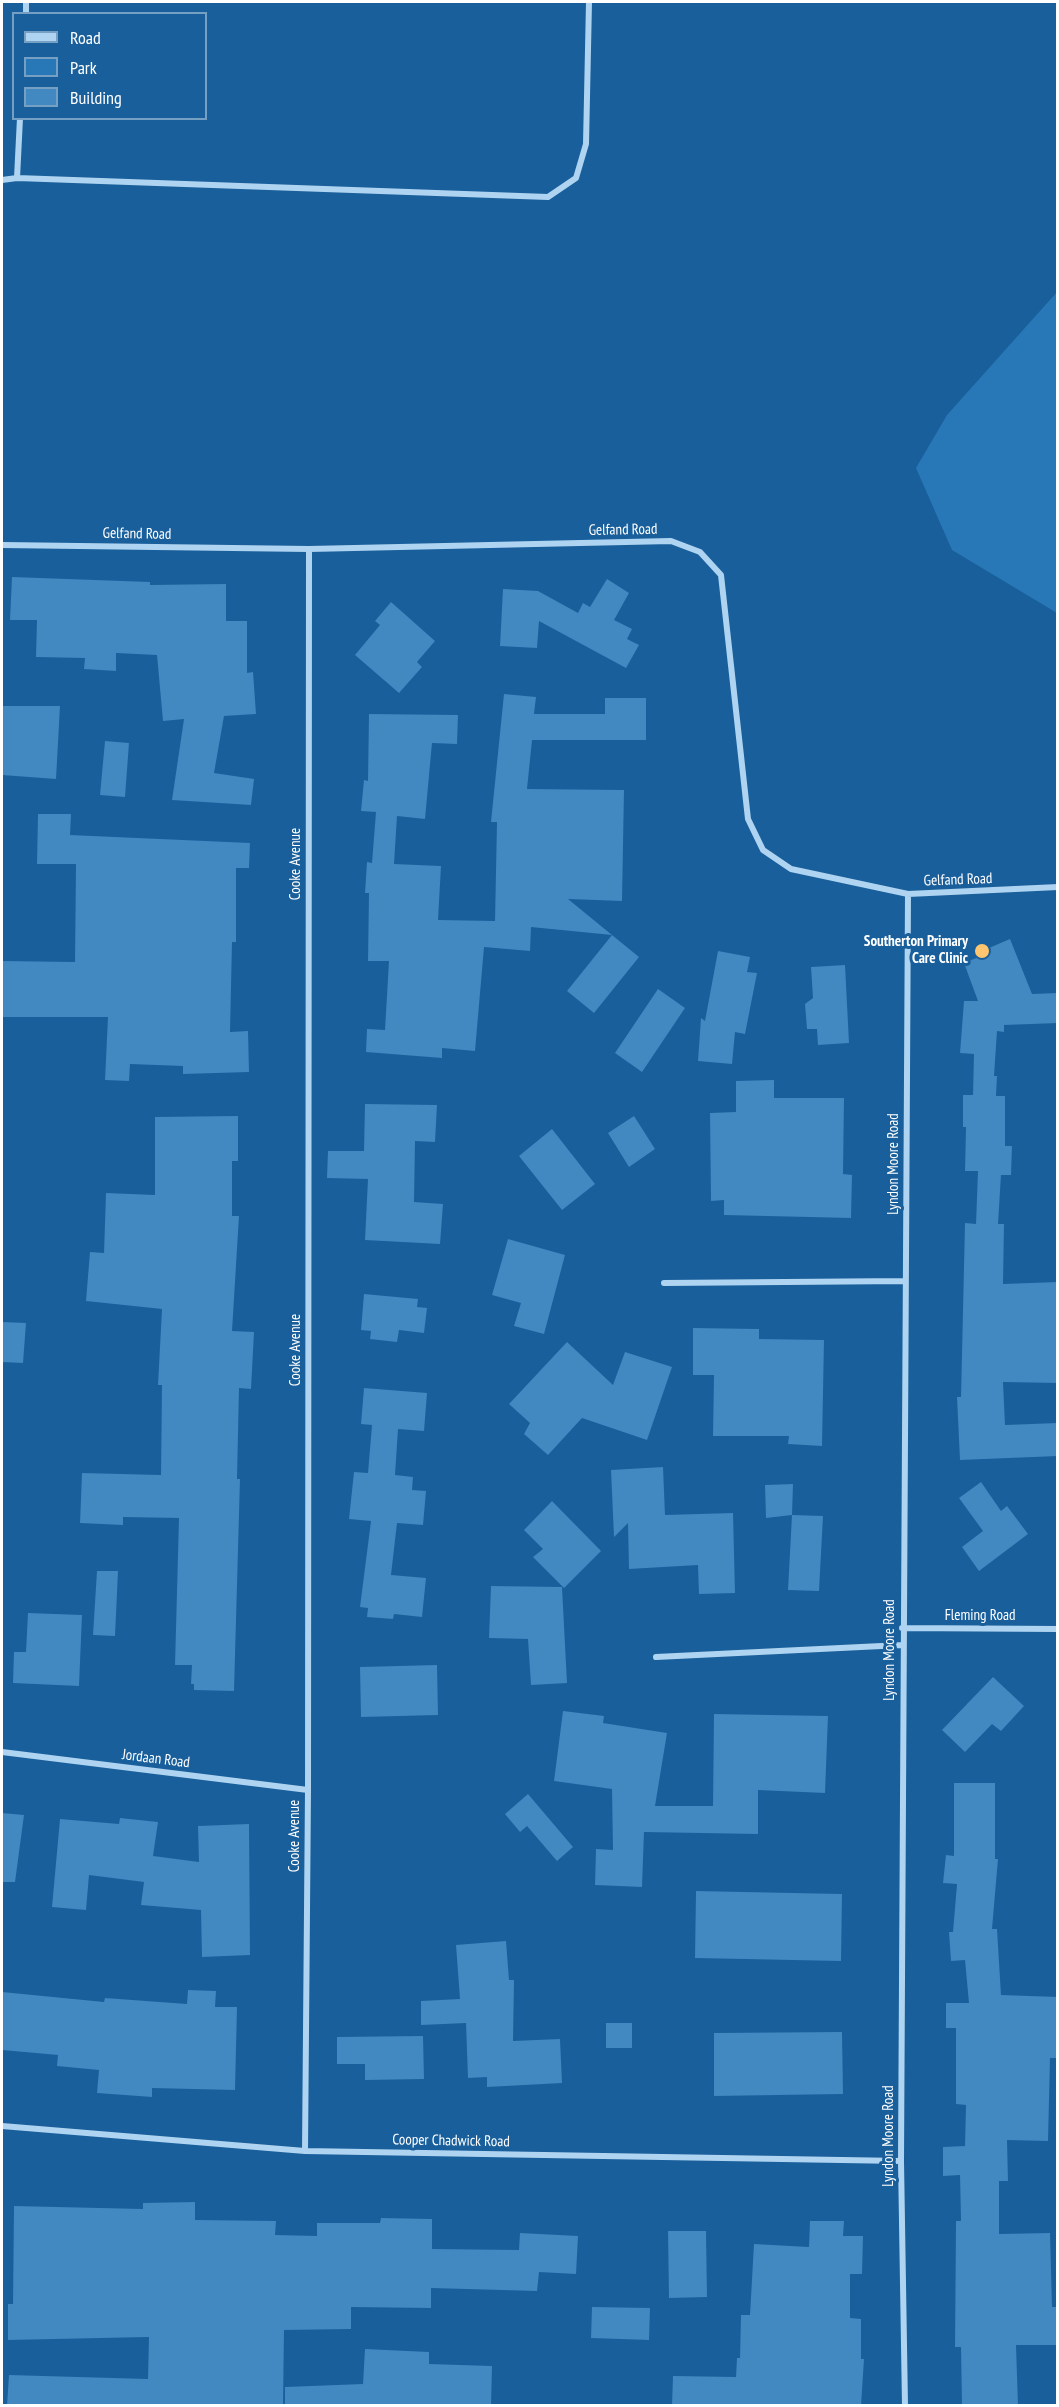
<!DOCTYPE html>
<style>
body{margin:0}
#map{position:relative;width:1059px;height:2407px;overflow:hidden;background:#195f9b;font-family:"PT Sans Narrow",sans-serif}
canvas{display:block}
.frame{position:absolute;inset:0;border:3px solid #fff;pointer-events:none}
.legend{position:absolute;left:12px;top:12px;width:195px;height:108px;box-sizing:border-box;background:#195f9b;border:2px solid #759fc3;margin:0;padding:8px 10px;list-style:none;font-size:18px;color:#fff}
.legend li{display:flex;align-items:center;gap:12px;height:30px}
.legend b{width:30px;border:2px solid #759fc3}
</style>
<div id="map">
<canvas width="1059" height="2407"></canvas>
<div class="frame"></div>
<ul class="legend">
<li><b style="height:8px;background:#afd4f1"></b>Road</li>
<li><b style="height:16px;background:#2878b7"></b>Park</li>
<li><b style="height:16px;background:#4288c1"></b>Building</li>
</ul>
</div>
<script>
const ctx = document.querySelector('canvas').getContext('2d');
ctx.lineJoin = 'round';
function fillPath(path, color) {
  ctx.fillStyle = color;
  ctx.fill(path, 'evenodd');
}
function stroke(path, color, width, dash) {
  ctx.strokeStyle = color;
  ctx.lineWidth = width;
  ctx.lineCap = dash ? 'butt' : 'round';
  ctx.setLineDash(dash || []);
  ctx.stroke(path);
}
function write(font, color, halo, rows, align = 'center') {
  ctx.font = font + ' "PT Sans Narrow",sans-serif';
  ctx.lineWidth = 6;
  ctx.setLineDash([]);
  ctx.textBaseline = 'middle';
  ctx.strokeStyle = halo;
  ctx.fillStyle = color;
  for (const [text, x, y, turn = 0] of rows) {
    ctx.save();
    ctx.translate(x, y);
    ctx.rotate((+turn || 0) * Math.PI / 180);
    ctx.textAlign = isNaN(turn) ? turn : align;
    if (halo) ctx.strokeText(text, 0, 0);
    ctx.fillText(text, 0, 0);
    ctx.restore();
  }
}
const green = new Path2D(`
 M1057,292V613L952,550L916,468L947,415Z`);
const building = new Path2D(`
 M12,577L150,582V585L226,584V621H247V673L253,672L256,714L224,716L214,773L254,779L251,805L172,800L184,719L163,721L157,655L116,653V671L84,669L85,658L36,657L37,620H10Z
 M607,579L629,593L614,620L632,629L627,639L639,645L626,668L539,621L537,648L500,646L503,589L538,591L578,613L583,603L590,607Z
 M391,602L435,641L417,662L422,667L399,693L355,655L380,625L375,621Z
 M504,694L536,697L534,714H605V698H646V740H532L527,789L624,790L622,901L568,899L612,935L531,927L530,951L484,947L475,1051L442,1048V1058L366,1052L367,1029L385,1030L389,961H368L369,893H365L367,862L372,863L376,812L361,811L364,780L368,781L369,714L458,715L457,744L432,743L425,819L397,816L394,864L441,866L438,920L495,921L497,822H491Z
 M2,706H60L56,779L2,775Z
 M105,741L129,743L125,797L100,795Z
 M38,814H71L70,835L250,843L249,868H236V942H232L230,1032L248,1031L249,1072L183,1074V1066L130,1064L129,1081L105,1080L108,1017H2V961L75,962L76,864H37Z
 M612,935L639,957L594,1013L567,991Z
 M1010,939L1032,994L1058,993V1023L1004,1025V1032L997,1031L994,1076H997L996,1096H1005V1146H1012L1011,1175H1001L998,1224H1004L1003,1284L1058,1282V1383L1003,1382L1005,1425L1058,1423V1456L960,1460L957,1397H961L965,1223L976,1224L978,1171H965L966,1127H963V1095H973L974,1054L960,1053L964,1001H978L964,963L986,954L982,951Z
 M718,951L750,957L747,972L757,973L745,1034L735,1032L732,1064L698,1061L701,1018L705,1021Z
 M845,965L849,1043L818,1045L817,1029H807L805,1004L813,998L811,967Z
 M658,989L685,1008L642,1072L615,1053Z
 M774,1080V1098H844L843,1174L852,1175L851,1218L724,1215V1200L711,1201L710,1113L736,1112V1081Z
 M365,1104L437,1105L435,1142L415,1141L414,1202L443,1204L440,1244L365,1240L368,1179L327,1178L328,1151H364Z
 M238,1116V1161H232V1216H239L232,1331L254,1332L251,1389L239,1388L237,1479H240L234,1691L194,1690V1684H191L192,1665H175L179,1518L123,1517V1525L80,1523L82,1473L161,1475L162,1385H158L162,1309L86,1301L90,1252L104,1253L106,1193L155,1195V1117Z
 M634,1116L655,1149L629,1167L608,1133Z
 M552,1129L595,1184L562,1210L519,1156Z
 M508,1239L565,1255L544,1334L514,1326L521,1303L492,1295Z
 M364,1294L418,1299L417,1307L427,1308L424,1333L399,1330L397,1342L370,1339L371,1331L361,1330Z
 M2,1322L26,1323L23,1363L2,1362Z
 M693,1328L759,1329V1339L824,1340L822,1446L788,1444L789,1436H713L714,1375H693Z
 M567,1342L613,1385L625,1352L672,1367L647,1440L582,1418L548,1455L524,1434L530,1423L509,1404Z
 M364,1388L427,1393L424,1431L398,1429L395,1475L413,1477L412,1490L426,1491L423,1525L397,1523L391,1575L426,1578L422,1617L394,1614L393,1619L367,1617L368,1608L360,1607L371,1521L349,1519L354,1472L368,1473L372,1425L361,1424Z
 M663,1467L665,1515L733,1513L735,1593L699,1594L698,1565L629,1569L628,1523L614,1537L611,1470Z
 M981,1482L1001,1511L1007,1506L1028,1534L979,1571L962,1547L983,1531L959,1498Z
 M793,1484L792,1515L766,1518L765,1485Z
 M552,1501L601,1551L564,1588L533,1557L543,1549L524,1530Z
 M792,1515L823,1516L819,1591L788,1590Z
 M97,1571H118L115,1636L93,1635Z
 M491,1586L562,1587L567,1683L531,1685L528,1639L489,1638Z
 M28,1613L82,1615L79,1686L13,1683L14,1652H26Z
 M437,1665L438,1715L361,1717L360,1667Z
 M993,1677L1024,1706L1001,1731L992,1724L965,1752L942,1730Z
 M563,1711L604,1716L603,1723L667,1733L655,1806H713L714,1714L828,1716L825,1793L758,1790V1834L644,1832L642,1887L595,1885L596,1849L613,1850L612,1789L554,1781Z
 M954,1783H995V1859H998L992,1929H997L1001,1995L1058,1997V2058H1050L1048,2141L1007,2140L1008,2181H999V2234L1050,2233L1052,2307H1058V2345H1016L1018,2406H962L961,2347H955L956,2221H961L960,2175L943,2176V2147L965,2146L966,2105L956,2104V2028H946V2003H969L965,1960L951,1961L949,1932H953L957,1884L943,1883L946,1855L954,1856Z
 M528,1794L573,1847L557,1861L527,1826L520,1832L505,1814Z
 M2,1813L24,1815L15,1882H2Z
 M120,1818L158,1822L153,1856L199,1862L198,1826L249,1824L250,1955L202,1957L201,1910L141,1905L144,1882L89,1875L86,1910L52,1907L60,1819L119,1824Z
 M696,1891L842,1894L841,1961L695,1958Z
 M506,1941L509,1980H514L513,2041L560,2039L562,2083L487,2087V2077L468,2078L466,2023L421,2025V2001L460,1999L456,1945Z
 M188,1990L216,1991L215,2007H237L235,2090L152,2088V2097L97,2093L99,2070L57,2066L58,2055L2,2050V1992L104,2002L105,1998L187,2004Z
 M606,2023H632V2048H606Z
 M842,2032L843,2094L714,2096V2033Z
 M423,2036L424,2079L365,2080V2064H337V2037Z
 M195,2202V2220L276,2221L275,2235L317,2236V2223H380L381,2218L432,2219V2249L519,2250L520,2233L578,2236L576,2274L539,2272L537,2291L431,2288V2308L351,2307V2329L284,2330L283,2406H7L9,2375L148,2379L149,2337L8,2340V2304H13L14,2206L143,2209V2203Z
 M810,2221H844L843,2236H863L862,2274H850V2318L861,2319V2359H864L861,2406H672L673,2376L736,2377L737,2358H740L741,2315H750L754,2244L809,2247Z
 M668,2231H706L707,2297L669,2298Z
 M592,2307L650,2308L649,2340L591,2338Z
 M365,2349L429,2352V2364L492,2366L491,2406H285V2387L363,2384Z`);
const minor = new Path2D(`
 M26,14V2
 M17,178L20,118
 M2,180L17,178L548,197L576,178L586,144L589,2
 M2,545L309,549L671,541L700,552L721,575L748,819L763,850L791,869L908,894L1058,887
 M664,1283L905,1281
 M902,1628L1058,1629
 M656,1657L902,1645
 M2,1752L308,1790
 M2,2126L305,2151L901,2161
 M305,2151L308,1790L309,549
 M905,2406L901,2161L908,894`);
const markers = [
 [982,951,8,"#ffc66f"]
];
const streetNames = [
 ["Gelfand Road",623,530,-1],
 ["Gelfand Road",137,534,1],
 ["Cooke Avenue",296,864,-90],
 ["Gelfand Road",958,880,-2],
 ["Lyndon Moore Road",894,1164,-90],
 ["Cooke Avenue",296,1350,-90],
 ["Fleming Road",980,1616],
 ["Lyndon Moore Road",890,1650,-90],
 ["Jordaan Road",156,1759,7],
 ["Cooke Avenue",295,1836,-90],
 ["Lyndon Moore Road",889,2136,-90],
 ["Cooper Chadwick Road",451,2141,1]
];
const poiNames = [
 ["Southerton Primary",968,942],
 ["Care Clinic",968,959]
];
fillPath(green, '#2878b7');
fillPath(building, '#4288c1');
stroke(minor, '#afd4f1', 6);
for (const [x, y, r, color] of markers) {
  const dot = new Path2D();
  dot.arc(x, y, r, 0, 2 * Math.PI);
  ctx.fillStyle = color;
  ctx.fill(dot);
  stroke(dot, '#195f9b', 2);
}
write('15px', '#fff', '#195f9b', streetNames);
write('bold 15px', '#fff', '#195f9b', poiNames, 'right');
</script>
